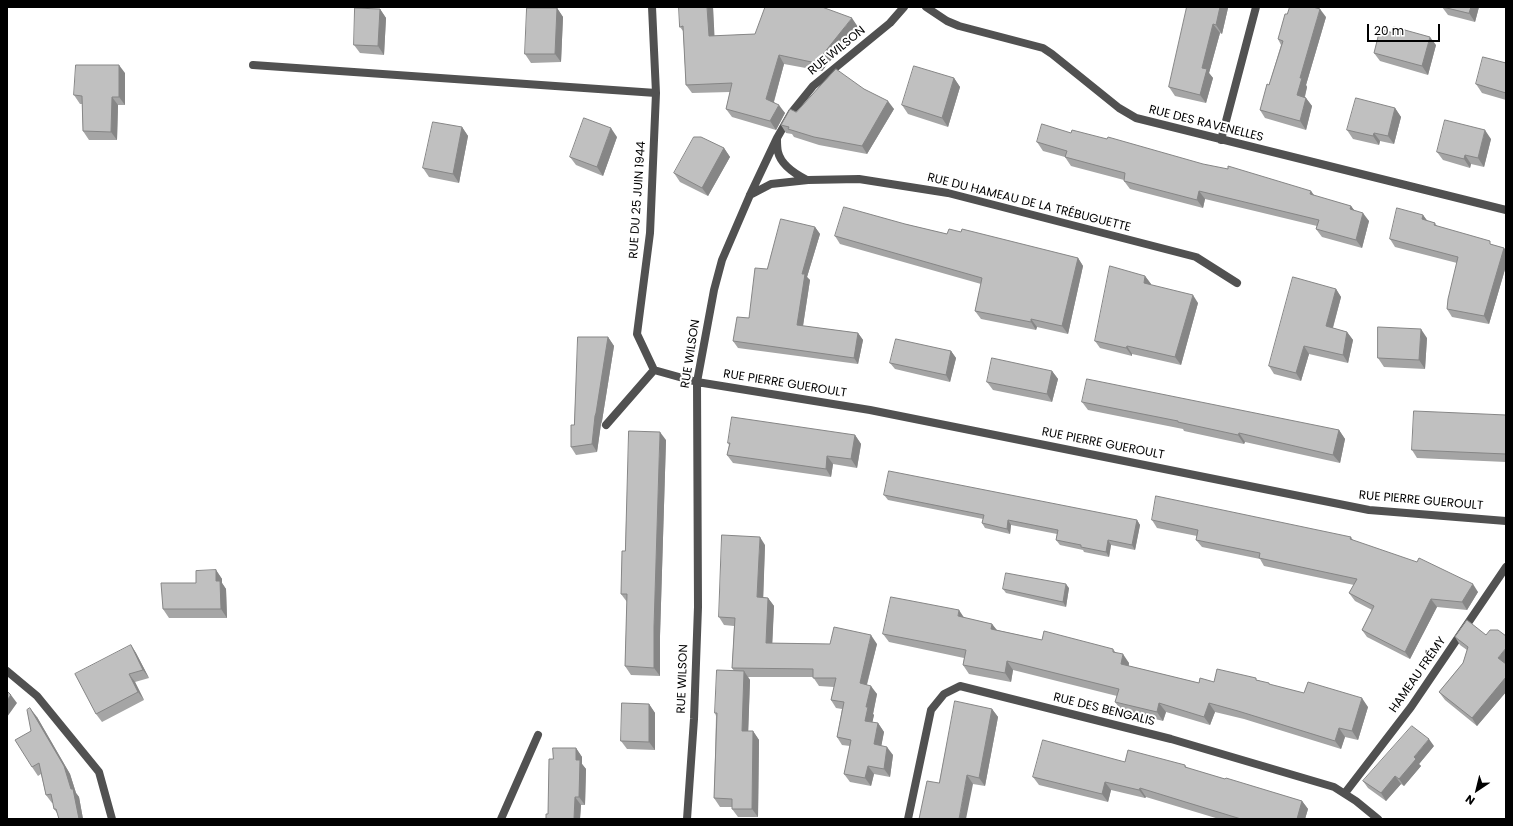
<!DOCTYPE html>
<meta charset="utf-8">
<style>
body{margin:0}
#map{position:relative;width:1513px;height:826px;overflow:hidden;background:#fff;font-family:Poppins,sans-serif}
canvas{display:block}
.frame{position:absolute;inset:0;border:8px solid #000;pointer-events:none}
.north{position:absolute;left:1457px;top:770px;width:40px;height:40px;-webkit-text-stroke:3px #fff;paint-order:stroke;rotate:215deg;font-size:11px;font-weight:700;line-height:16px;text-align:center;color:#000}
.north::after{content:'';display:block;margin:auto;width:14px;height:18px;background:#000;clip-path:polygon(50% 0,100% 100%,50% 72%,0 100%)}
.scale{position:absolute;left:1367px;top:24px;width:73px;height:18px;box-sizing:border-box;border:2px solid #000;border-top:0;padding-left:5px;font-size:12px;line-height:14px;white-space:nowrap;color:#000;-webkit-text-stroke:3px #fff;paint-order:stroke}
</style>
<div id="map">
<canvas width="1513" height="826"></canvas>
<div class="frame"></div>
<div class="north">N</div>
<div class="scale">20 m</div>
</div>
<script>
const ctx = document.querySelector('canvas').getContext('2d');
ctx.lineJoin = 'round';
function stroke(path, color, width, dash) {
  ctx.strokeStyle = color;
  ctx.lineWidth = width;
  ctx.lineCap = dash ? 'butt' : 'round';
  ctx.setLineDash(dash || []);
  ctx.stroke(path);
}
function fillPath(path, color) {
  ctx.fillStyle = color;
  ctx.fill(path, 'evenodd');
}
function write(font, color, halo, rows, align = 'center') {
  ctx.font = font + ' Poppins,sans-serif';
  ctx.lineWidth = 4;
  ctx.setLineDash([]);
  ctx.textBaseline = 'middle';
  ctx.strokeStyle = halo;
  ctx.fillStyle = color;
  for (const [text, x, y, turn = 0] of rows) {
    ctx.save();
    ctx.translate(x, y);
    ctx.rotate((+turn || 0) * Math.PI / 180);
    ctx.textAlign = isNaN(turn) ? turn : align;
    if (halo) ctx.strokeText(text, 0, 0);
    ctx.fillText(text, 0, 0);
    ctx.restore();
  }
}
const lane = new Path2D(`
 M1345,793L1411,707L1506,567`);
const street = new Path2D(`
 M652,7L656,93L650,233L637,334L654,370L697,382L870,410L1369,510L1506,521
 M926,7L947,21L959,26L1043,48L1052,54L1119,108L1136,118L1506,210
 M253,65L656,93
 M777,139C777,143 777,148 778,152C781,165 795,174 807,180
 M1221,140L1256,7
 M750,195L771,184L808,180L859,179L948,193L1196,257L1237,283
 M606,425L654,370
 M7,671L37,696L99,772L112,819
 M501,819L538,735
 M687,819L694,719L698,607L697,382L714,290L722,260L750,195L777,138L792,112L813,86L890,23L904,7
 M908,819L931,710L944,694L960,686L1171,739L1334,787L1356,801L1378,819`);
const wall = new Path2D(`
 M713,7L714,36L755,34L858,27L822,71L784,64L774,102L785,113L776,130L732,117L726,109L730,92L692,93L686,85L683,31L680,27Z
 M1187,7H1228V8L1222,34L1220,33L1209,73L1213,78L1206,103L1175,96L1169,87Z
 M1442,7H1479L1475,22L1448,15Z
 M557,8L563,17L561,62L531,63L525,54Z
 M380,9L386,18L384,55L360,53L354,45Z
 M1326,17L1306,85L1307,87L1305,97L1312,106L1306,130L1265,118L1260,110L1269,85L1281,45L1278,39Z
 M1436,45L1428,75L1380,61L1374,53Z
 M1506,63V100L1482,93L1476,84Z
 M125,73V105H118L117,140H89L83,131L82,104H80L74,95Z
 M954,78L960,87L948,127L908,114L902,105Z
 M864,89L894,109L867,154L819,145L794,137L792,134L786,133L781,125L796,112Z
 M1395,108L1401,117L1394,144L1380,141L1379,145L1353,139L1347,130Z
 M462,127L468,136L459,183L429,177L423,168Z
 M1071,133L1314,196L1351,206L1354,210L1369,221L1362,248L1322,237L1316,229L1317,226L1205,199L1203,208L1130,189L1124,181V180L1071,166L1065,157L1043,151L1037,142Z
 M617,137L603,176L576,165L570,157Z
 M1491,139L1484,167L1471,164L1470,168L1443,160L1437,152Z
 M724,148L730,157L708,196L680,182L674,173Z
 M1423,215L1427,221L1435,223L1437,226L1493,245L1504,248L1506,251V266L1489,324L1452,317L1447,309L1457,263L1395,247L1390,239Z
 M905,224L947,234L961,232L1078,258L1083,266L1068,334L1037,327L1036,330L981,319L975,311L981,284L840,244L835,236Z
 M815,227L820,234L807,277L810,280L803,326L858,333L863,340L858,364L738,348L733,341L749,318L767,269Z
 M1145,276L1151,284V285L1198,303L1181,365L1132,354V356L1100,348L1095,341Z
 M1336,289L1341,297L1333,328L1347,332L1353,340L1348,363L1309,354L1301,381L1274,374L1269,366Z
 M608,337L614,346L602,421L601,424L597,452L576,455L571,447L574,425Z
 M1427,338L1425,369L1384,367L1378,358Z
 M951,351L956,358L950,382L895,369L890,363Z
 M1052,371L1058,379L1052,402L993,390L987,382Z
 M1082,402L1339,430L1345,439L1340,463L1245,442L1244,444L1184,431L1183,429L1088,410Z
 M1506,415V462L1417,458L1412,450Z
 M855,435L861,444L857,468L833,464L831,477L733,463L727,455L729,445L728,443Z
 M666,440L660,636V676L631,675L625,666L627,602L621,594L625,551Z
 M884,495L1137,520L1140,525L1135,550L1111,545L1109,557L1084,552L1083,550L1060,545L1056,540L1057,534L1011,525L1010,534L985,528L982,523L983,519L888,500Z
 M1152,520L1351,537L1353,540L1478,592L1467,610L1437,607L1410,659L1367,637L1362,630L1372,610L1355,601L1349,593L1354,585L1264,566L1260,559L1202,547L1196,540L1197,536L1157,528Z
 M765,545L763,597L768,598L774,606L772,643L830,644H877L867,685L877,694L873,714L874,715L872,722L878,723L884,732L881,746L893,755L890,777L874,774L871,786L850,782L844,774L850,746L842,745L837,737L842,709L836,708L831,700L834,687L819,686L813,677H748L750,680L748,731H753L759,740L758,817H738L732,809V807H720L714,798L716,716L715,713L734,671L732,668L734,626L724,625L719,617Z
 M216,570L222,579V583L226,589L227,618H169L163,609Z
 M1069,588L1066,607L1006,593L1003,589Z
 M965,618L992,624L997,630L1042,640L1113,649L1116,653L1129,663V666L1199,683L1258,680L1270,685L1304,693L1368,707L1358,740L1345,737L1341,749L1244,719L1215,712L1210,725L1166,712L1163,721L1121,710L1115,702L1117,696L1013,670L1011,682L969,674L963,665L964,658L889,642L883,634Z
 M1455,637L1506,664V692L1477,726L1445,700L1439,692L1463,663L1467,650L1460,645Z
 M131,645L136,653L149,678L135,682L144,700L102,722L96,714Z
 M649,704L655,713V750L627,749L621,741Z
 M992,709L998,717L985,786L973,784L939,783Z
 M37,717L70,774L76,793L79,797L83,819H59L57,813L54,809L53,803H52L46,795L41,774L38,776L32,767L31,731Z
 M1434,746L1419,764L1421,766L1404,786L1401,784L1386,801L1368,788L1363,781Z
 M576,748L582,757V764L586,769L585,805H581L580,819H546L548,814L553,759Z
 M1125,762L1185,765L1187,768L1225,779L1302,801L1308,809L1305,819H1219L1146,797L1145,798L1111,790L1108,802L1039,785L1033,777Z`);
const shadedWall = new Path2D(`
 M707,7H713L715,45L709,36Z
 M1220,7H1228V8L1222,34L1216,25Z
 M1471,7H1479L1475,22L1469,13Z
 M557,8L563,17L561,62L555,54Z
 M380,9L386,18L384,55L378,46Z
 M1320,9L1326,17L1306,85L1307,87L1303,103L1297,95L1300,78Z
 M852,18L858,27L822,71L816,63Z
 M1213,24L1220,33L1209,73L1213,78L1206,103L1200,95L1202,68Z
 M1430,37L1436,45L1428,75L1422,66Z
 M779,55L784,64L772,108L766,99Z
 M119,65L125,73V105L119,97Z
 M954,78L960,87L948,127L942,118Z
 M112,97L118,105L117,140L111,132Z
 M1306,98L1312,106L1306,130L1300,121Z
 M888,101L894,109L867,154L862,146Z
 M779,105L785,113L776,130L770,121Z
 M1395,108L1401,117L1394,144L1388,136Z
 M462,127L468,136L459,183L453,174Z
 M611,128L617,137L603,176L597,167Z
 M1485,130L1491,139L1484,167L1478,158Z
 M1374,133L1380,141L1379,145L1373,136Z
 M724,148L730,157L708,196L702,188Z
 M1465,155L1471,164L1470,168L1464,159Z
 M1199,191L1205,199L1203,208L1197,200Z
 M1311,191L1317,199L1310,194Z
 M1351,206L1357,214L1350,209Z
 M1363,213L1369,221L1362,248L1356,240Z
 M1423,215L1429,223L1422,219Z
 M815,227L820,234L807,277L810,280L802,332L797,325L802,274Z
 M1504,248L1506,251V266L1489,324L1484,316Z
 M1078,258L1083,266L1068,334L1062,326Z
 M1145,276L1151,284L1149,291L1144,283Z
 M1336,289L1341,297L1331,334L1326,326Z
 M1193,295L1198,303L1181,365L1175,357Z
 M1031,319L1037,327L1036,330L1031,322Z
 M1421,329L1427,338L1425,369L1419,360Z
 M1347,332L1353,340L1348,363L1343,355Z
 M858,333L863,340L858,364L854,358Z
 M608,337L614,346L602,421L601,424L597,452L592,444L595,416Z
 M1127,346L1132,354V356L1126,348Z
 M1304,346L1309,354L1301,381L1296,373Z
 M951,351L956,358L950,382L946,375Z
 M1052,371L1058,379L1052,402L1047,394Z
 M1339,430L1345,439L1340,463L1333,455Z
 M660,432L666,440L660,636V676L654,668V627Z
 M1239,433L1245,442L1244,444L1238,435Z
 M855,435L861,444L857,468L851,459Z
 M827,456L833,464L831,477L826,469Z
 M1008,520L1011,525L1010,534L1007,529Z
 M1137,520L1140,525L1135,550L1132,545Z
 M760,537L765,545L763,605L757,597Z
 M1108,540L1111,545L1109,557L1106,552Z
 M216,570L222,579V583L226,589L227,618L221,609L216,581Z
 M1066,584L1069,588L1066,607L1063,602Z
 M1473,584L1478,592L1467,610L1462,602Z
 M768,598L774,606L772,651L766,643Z
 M1431,599L1437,607L1410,659L1405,652Z
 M959,610L965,619L958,616Z
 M992,624L998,632L991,629Z
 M871,635L877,644L865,691L860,683Z
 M131,645L136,653L149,678L143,670Z
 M1506,648V663L1504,666L1498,658Z
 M1123,654L1129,663L1127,673L1121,664Z
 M1007,661L1013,670L1011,682L1005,673Z
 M744,671L750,680L748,739L742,731Z
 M129,674L135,682L144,700L138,692Z
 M1506,677V692L1477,726L1472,718Z
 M871,686L877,694L873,714L874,715L871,729L865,721L866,707Z
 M11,695L17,703L7,717V700Z
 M1362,698L1368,707L1358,740L1352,731Z
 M1159,703L1166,712L1163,721L1157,712Z
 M1209,703L1215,712L1210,725L1204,717Z
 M649,704L655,713V750L649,742Z
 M30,708L37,717L70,774L76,793L79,797L83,819H79L71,789Z
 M992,709L998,717L985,786L979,778Z
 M878,723L884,732L880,753L874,744Z
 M1339,728L1345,737L1341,749L1335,741Z
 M753,731L759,740L758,817L752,809Z
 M1429,739L1434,746L1419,764L1421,766L1404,786L1399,779L1414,757Z
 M887,747L893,755L890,777L884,769Z
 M576,748L582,757V764L586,769L585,805L579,797L576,760Z
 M868,766L874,774L871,786L865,778Z
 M967,775L973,784L966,819H959Z
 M1395,776L1401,784L1386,801L1381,793Z
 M1105,782L1111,790L1108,802L1102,794Z
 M1140,788L1146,797L1145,798L1139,790Z
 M575,797L581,805L580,819H574Z
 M1302,801L1308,809L1305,819H1297Z`);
const building = new Path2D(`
 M679,7H707L709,36L755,34L765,7H822L852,18L816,63L779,55L766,99L779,105L770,121L726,109L732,83L686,85L683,26L680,27Z
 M1187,7H1220L1216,25L1213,24L1202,68L1207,69L1200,95L1169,87Z
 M1290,7H1313L1320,9L1300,78H1302L1297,95L1306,98L1300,121L1260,110L1267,84L1269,85L1283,41L1278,39L1285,14H1287Z
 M1443,7H1471L1469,13Z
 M355,8L380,9L378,46L354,45Z
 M527,8H557L555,54H525Z
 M1394,27L1430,37L1422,66L1374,53L1380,29L1393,33Z
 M1483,57L1506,63V93L1476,84Z
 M76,65H119V97H112L111,132L83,131L82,96L74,95Z
 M914,66L954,78L942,118L902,105Z
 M836,69L864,89L888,101L862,146L814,137L788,129L789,127L781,125L790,109L796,112Z
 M1356,98L1395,108L1388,136L1374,133L1373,136L1347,130Z
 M584,118L611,128L597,167L570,157Z
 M1445,120L1485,130L1478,158L1465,155L1464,159L1437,152Z
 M433,122L462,127L453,174L423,168Z
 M1042,124L1071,133L1072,130L1107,139L1108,137L1203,164L1228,169V166L1311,191L1310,194L1351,206L1350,209L1363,213L1356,240L1316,229L1319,220L1199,191L1197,200L1124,181L1125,173L1065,157L1067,151L1037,142Z
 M694,137H701L724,148L702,188L674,173Z
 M844,207L905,224L947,234L949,229L961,232L962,229L1078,258L1062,326L1031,319V322L975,311L982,278L835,236Z
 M1397,208L1423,215L1422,219L1435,223L1434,225L1490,241V244L1504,248L1484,316L1447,309L1448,299L1458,257L1390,239Z
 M781,219L815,227L802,274H805L797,325L858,333L854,358L733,341L737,317L749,318L755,268L767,269Z
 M1110,266L1145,276L1144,283L1193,295L1175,357L1127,346L1126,348L1095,341Z
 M1293,277L1336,289L1326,326L1347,332L1343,355L1304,346L1296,373L1269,366Z
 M1378,327L1421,329L1419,360L1378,358Z
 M578,337H608L596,413L595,416L592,444L571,447V425H574Z
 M896,339L951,351L946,375L890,363Z
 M992,358L1052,371L1047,394L987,382Z
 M1087,379L1339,430L1333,455L1239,433L1238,435L1178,422V421L1082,402Z
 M1414,411L1506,415V454L1412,450Z
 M732,417L855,435L851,459L827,456L826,469L727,455L730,443H728Z
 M629,431L660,432L654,627V668L625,666L627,594H621L622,551H625Z
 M889,471L1137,520L1132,545L1108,540L1106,552L1081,547V545L1056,540L1058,530L1008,520L1007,529L982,523L984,515L884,495Z
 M1156,496L1351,537L1350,539L1417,562L1419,558L1473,584L1462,602L1431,599L1405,652L1362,630L1374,606L1349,593L1357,579L1259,558L1260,553L1196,540L1198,530L1152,520Z
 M722,535L760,537L757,597L768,598L766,643L830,644L834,627L871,635L860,683L871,686L866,707H868L865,721L878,723L874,744L887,747L884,769L868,766L865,778L844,774L851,740L837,737L844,702L831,700L836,678H813V669L732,668L735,618L719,617Z
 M216,570V581H220L221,609H163L161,583H196V571Z
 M1006,573L1066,584L1063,602L1003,589Z
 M891,597L959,610L958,616L992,624L991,629L1042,640L1044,631L1113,649V652L1123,654L1121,664L1199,683L1200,678L1214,682L1217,669L1256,678V680L1269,683V684L1304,693L1308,682L1362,698L1352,731L1339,728L1335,741L1238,711L1209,703L1204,717L1159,703L1157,712L1115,702L1119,689L1007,661L1005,673L963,665L966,650L883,634Z
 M1467,620L1486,635L1490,630H1498L1506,636V648L1498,658L1506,664V677L1472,718L1439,692L1463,663L1468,647L1455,637Z
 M131,645L143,670L129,674L138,692L96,714L75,674Z
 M717,670L744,671L742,731H753L752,809H732V799L714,798L717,713H715Z
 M7,691L11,695L7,700Z
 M955,701L992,709L979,778L967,775L959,819H919L927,781L939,783Z
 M622,703L649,704V742L621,741Z
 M30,708L64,766L71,789H73L79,819H59L56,809H54L51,794L46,795L39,763L32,767L15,740L31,731L27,710Z
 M1412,726L1429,739L1414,757L1416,759L1399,779L1395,776L1381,793L1363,781Z
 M1043,740L1125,762L1128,750L1185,765V767L1225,779L1226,778L1302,801L1297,819H1241L1140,788L1139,790L1105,782L1102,794L1033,777Z
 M553,748H576V760H580L579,797H575L574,819H546V814H548L549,759H553Z`);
const streetNames = [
 ["RUE WILSON",837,51,-39],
 ["RUE DES RAVENELLES",1206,124,14],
 ["RUE DU 25 JUIN 1944",638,200,-86],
 ["RUE DU HAMEAU DE LA TRÉBUGUETTE",1029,203,14],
 ["RUE WILSON",691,354,-81],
 ["RUE PIERRE GUEROULT",785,384,9],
 ["RUE PIERRE GUEROULT",1103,444,11],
 ["RUE PIERRE GUEROULT",1421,501,5],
 ["HAMEAU FRÉMY",1418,675,-55],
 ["RUE WILSON",683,679,-88],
 ["RUE DES BENGALIS",1104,710,14]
];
stroke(lane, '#515151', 8);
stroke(street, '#515151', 8);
fillPath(wall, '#a5a5a5');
fillPath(shadedWall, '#868686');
fillPath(building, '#c0c0c0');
stroke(building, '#868686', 1);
write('12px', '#000', '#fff', streetNames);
</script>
